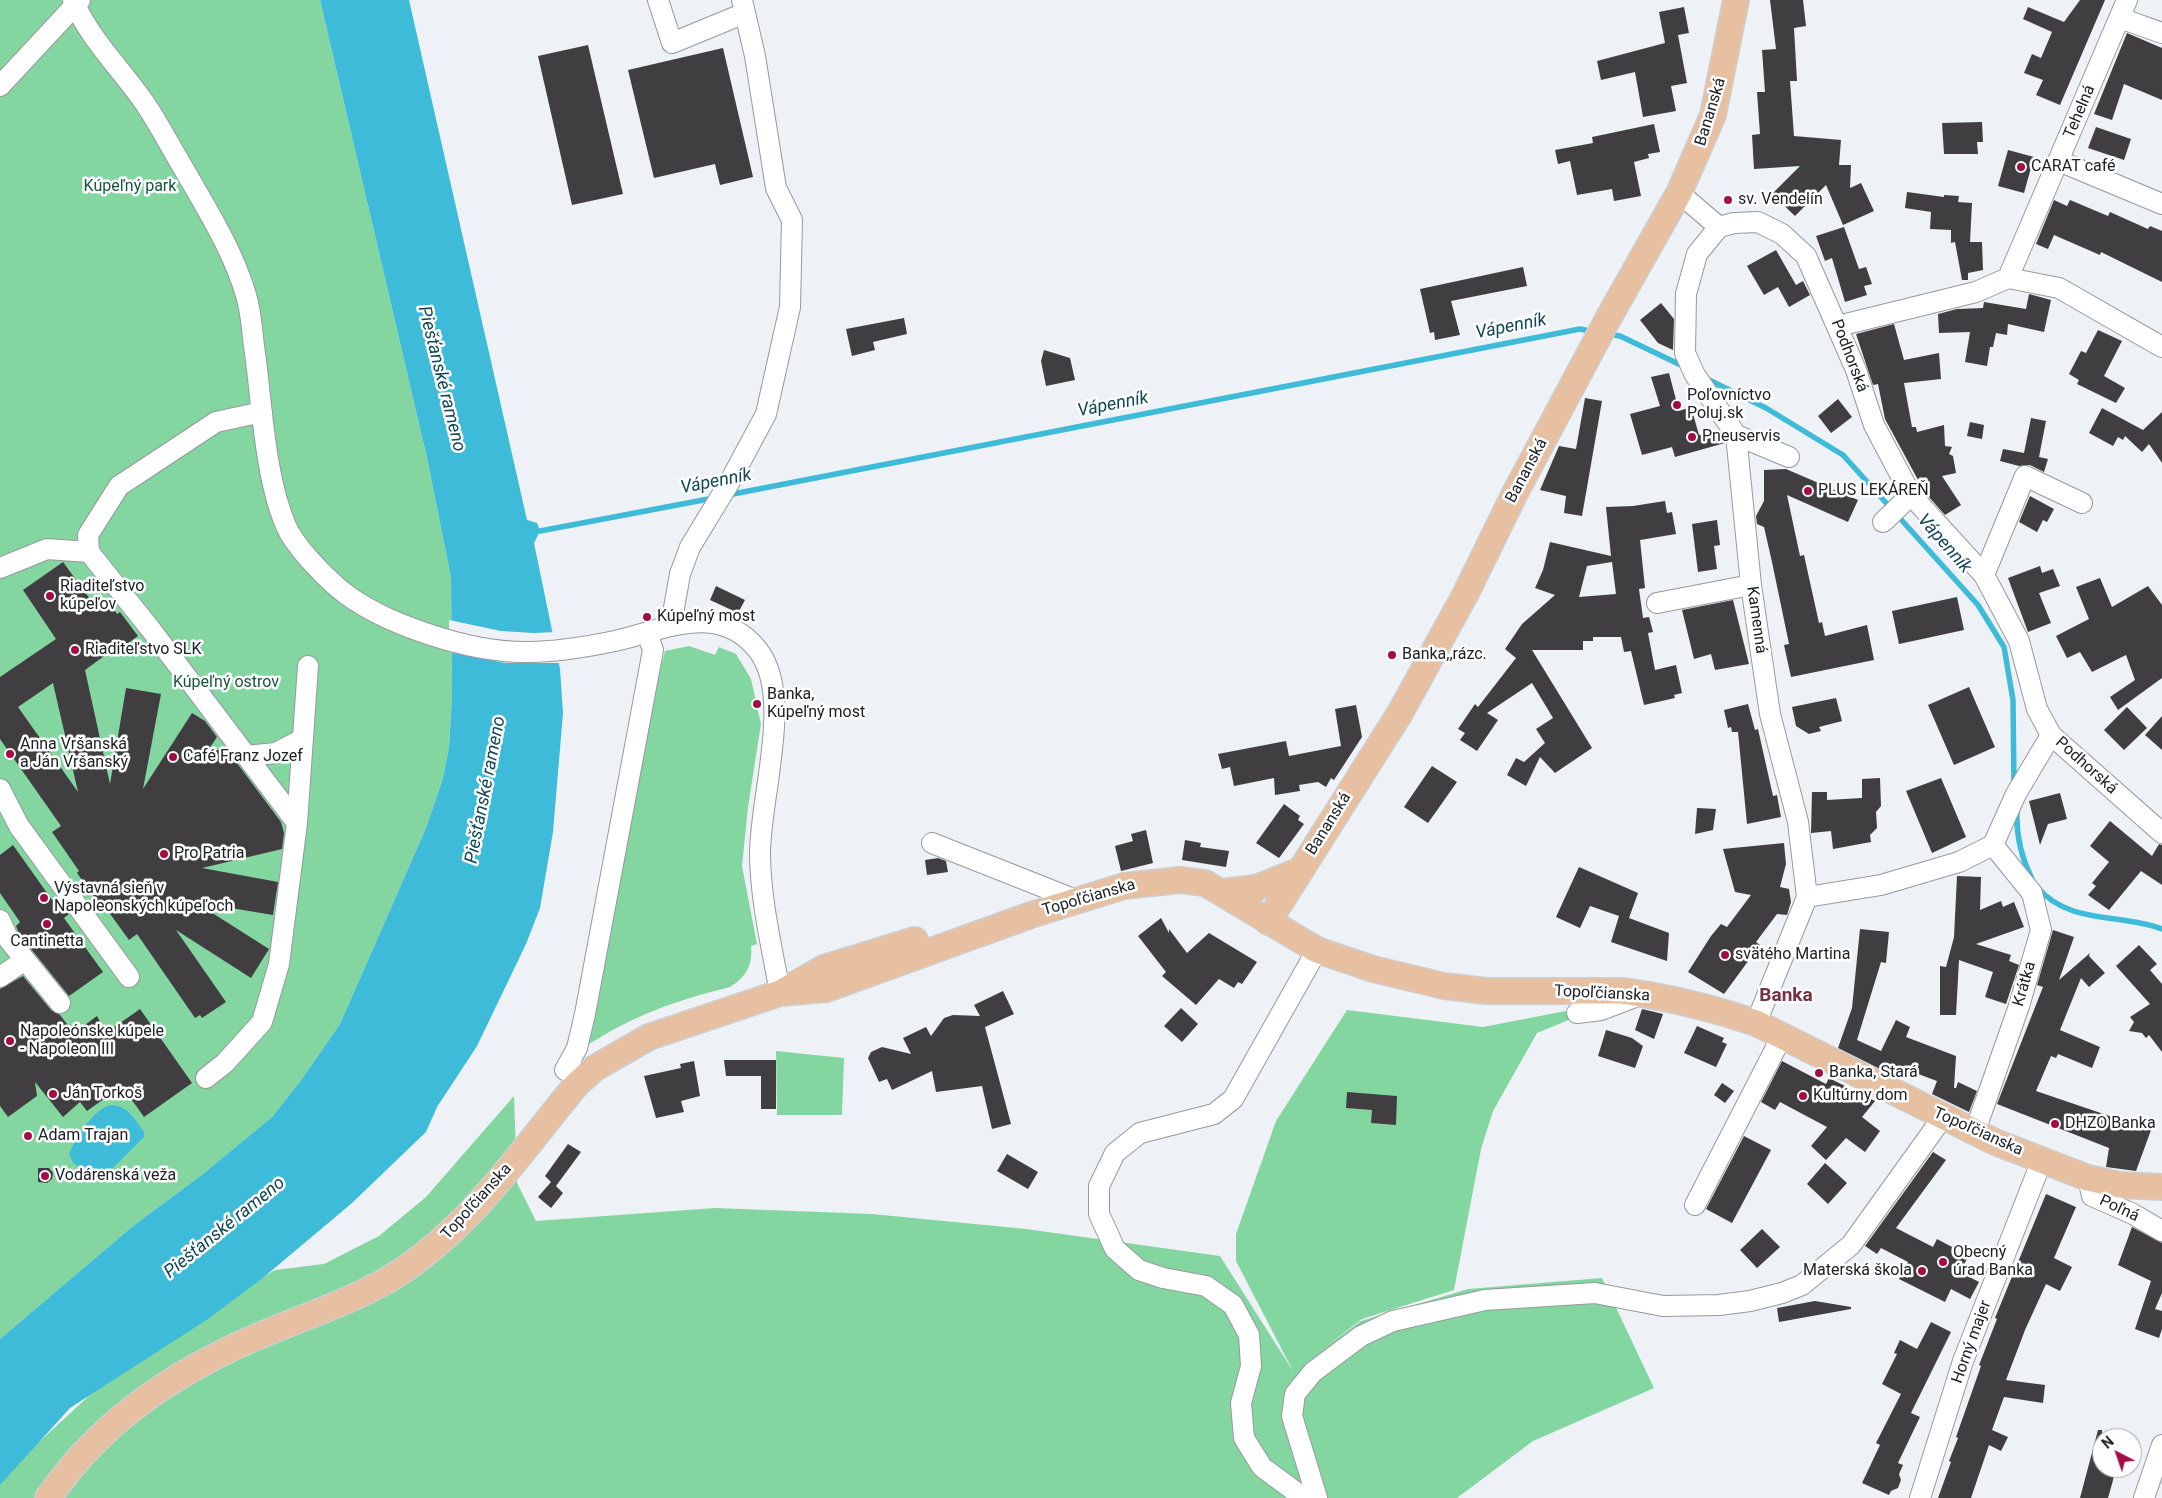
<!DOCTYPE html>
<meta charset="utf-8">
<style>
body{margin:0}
#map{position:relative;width:2162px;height:1498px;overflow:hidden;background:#eef1f5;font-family:Roboto,sans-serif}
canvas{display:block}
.north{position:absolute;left:2092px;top:1428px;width:50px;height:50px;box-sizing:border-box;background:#fdfeff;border:1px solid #a5a6a7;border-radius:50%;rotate:319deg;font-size:14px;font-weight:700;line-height:20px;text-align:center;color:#202123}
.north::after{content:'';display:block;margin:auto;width:18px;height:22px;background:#a40c44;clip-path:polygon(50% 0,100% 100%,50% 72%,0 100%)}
</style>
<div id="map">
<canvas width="2162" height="1498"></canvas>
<div class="north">N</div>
</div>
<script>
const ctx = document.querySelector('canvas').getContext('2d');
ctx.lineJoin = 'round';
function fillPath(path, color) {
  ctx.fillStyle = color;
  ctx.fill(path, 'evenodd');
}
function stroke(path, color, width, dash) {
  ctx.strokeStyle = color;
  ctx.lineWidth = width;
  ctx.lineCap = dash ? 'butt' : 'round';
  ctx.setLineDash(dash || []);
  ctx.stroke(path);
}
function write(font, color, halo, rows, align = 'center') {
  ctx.font = font + ' Roboto,sans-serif';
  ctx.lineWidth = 5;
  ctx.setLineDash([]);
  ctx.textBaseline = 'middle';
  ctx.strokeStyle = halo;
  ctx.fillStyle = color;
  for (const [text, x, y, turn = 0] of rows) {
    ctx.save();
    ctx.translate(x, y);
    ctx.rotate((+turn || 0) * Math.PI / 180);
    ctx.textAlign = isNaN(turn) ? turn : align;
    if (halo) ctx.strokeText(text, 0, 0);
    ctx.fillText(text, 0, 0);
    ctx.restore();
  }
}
const green = new Path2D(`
 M0,0H320L427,458L451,577L452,698L449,747L443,778L426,828L340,1024L302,1079L272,1117L203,1174L133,1226L0,1339Z
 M689,646L715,655L719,647L736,654L751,679L761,724L748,807L742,866L757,944L751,946C753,965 746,977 730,987C674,1001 634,1015 586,1046L593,1028L653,696L665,651Z
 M1576,1009V1017L1537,1033L1493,1111L1481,1149L1454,1290L1362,1319L1327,1346L1361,1321L1468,1289L1602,1278L1654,1388L1533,1441L1457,1498H0V1478L131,1357L275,1270L324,1264L379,1236L426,1197L514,1096L517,1183L536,1221L715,1208L872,1214L1026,1229L1220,1256L1293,1371L1236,1261V1234L1276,1121L1347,1010L1483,1027Z
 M776,1051L844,1058L842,1115H777Z`);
const water = new Path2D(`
 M320,0H409L527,520L537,523L540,531L534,543L560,669L563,713L553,832L540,908L526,944L477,1046L437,1107L426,1132L352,1203L264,1277L208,1319L70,1408L0,1485V1339L133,1226L203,1174L272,1117L302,1079L340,1024L426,828L443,778L449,747L452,698L451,577L427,458Z
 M109,1105C128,1105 134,1118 144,1132V1137L104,1177L96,1179L73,1163L69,1154C76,1137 92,1112 109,1105Z`);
const pier = new Path2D(`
 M449,620L501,631L534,633L555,632L562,663H505L449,652Z`);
const stream = new Path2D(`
 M1607,334L1620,336L1685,367
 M1707,379L1766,408L1843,455L1978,605L2004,647L2013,700L2014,787
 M728,495L1580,329L1595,332
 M540,531L714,498
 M2017,811C2016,834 2022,859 2032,879
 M2037,887C2069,925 2120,913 2162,929`);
const building = new Path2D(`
 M1770,0H1803L1806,26L1794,28L1797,81H1790L1794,136L1841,140L1839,165H1851L1850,188L1861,183L1874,211L1843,225L1826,185L1795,216L1772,194L1800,166L1754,169L1752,135L1760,134L1757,92H1765L1762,50L1776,49Z
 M2080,0H2105L2060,105L2036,95L2043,80L2024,73L2032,54L2041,58L2052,32L2023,19L2028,7L2064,22Z
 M1684,7L1689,33L1678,35L1687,83L1671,86L1676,111L1643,117L1635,72L1601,80L1597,61L1665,43L1659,12Z
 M2127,33L2162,48V100L2124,84L2112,120L2094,114Z
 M588,45L623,194L572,205L538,56Z
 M723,48L753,177L720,185L715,164L654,178L628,70Z
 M1982,122L1983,142H1977L1978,154H1944L1942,123Z
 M1654,124L1660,152L1648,154L1649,158L1634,162L1641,196L1614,201L1612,189L1577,195L1570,161L1558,164L1555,150L1593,143L1592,137Z
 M2096,127L2131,139L2124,160L2088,148Z
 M2008,150L2034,157L2024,193L1998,186Z
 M1907,192L1944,197V195L1959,196L1958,202L1972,203L1970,242H1982L1983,270L1968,273V280H1962L1955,242L1951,243V230L1930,229L1931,212L1905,208Z
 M2054,200L2067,206L2070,200L2108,216L2110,212L2148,229L2150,226L2162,231V282L2101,252L2100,255L2054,235L2048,249L2036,244Z
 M1844,227L1859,269L1866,267L1872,284L1864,286L1867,295L1845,302L1832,258L1825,261L1816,236Z
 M1776,250L1796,285L1803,281L1810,295L1789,307L1778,287L1764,295L1747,266Z
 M1523,267L1527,286L1451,301L1460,335L1435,340L1434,332L1430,333L1420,289Z
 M2029,294L2051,300L2044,332L2008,324L2007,335L1996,333L1993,347H1990L1987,366L1965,362L1970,332L1939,333L1938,314L1957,309L1983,308L1984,302L2026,309Z
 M1661,303L1674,319L1673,350L1658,343L1640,320Z
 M904,318L907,334L873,342L875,350L852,356L846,329Z
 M1894,324L1904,360L1939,353L1941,379L1904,383L1912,427H1916L1917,432L1944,425L1945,446L1952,447L1949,454L1953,456L1956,473L1942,476L1961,505L1945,515L1929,497L1917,478L1885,419L1878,384L1873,385L1856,334Z
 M2098,330L2122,341L2104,376L2125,388L2116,403L2077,384L2079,380L2069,374L2081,351L2086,353Z
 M1044,350L1070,358L1075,380L1046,386L1041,361Z
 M1669,373L1679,411L1691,407L1699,435L1720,432L1725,443L1675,457L1672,447L1642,455L1630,414L1660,406L1651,377Z
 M1585,398L1602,401L1582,516L1564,513L1566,496L1540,490L1559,446L1576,449Z
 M1838,399L1852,417L1831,433L1818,416Z
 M2102,408L2143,430L2162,412V463L2149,444L2142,452L2125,436L2123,440L2118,437L2113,446L2089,433Z
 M2031,418L2046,421L2039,457L2048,459L2044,472L2030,465L2019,466L2000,461L2003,449L2024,453Z
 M1970,422L1984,425L1982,439L1967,436Z
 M1786,469L1858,500L1848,522L1787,495L1800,556L1804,555L1819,623L1822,622L1825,636L1867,625L1874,660L1791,677L1784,645L1789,644L1772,562L1764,527L1757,524L1756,516L1764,501V470Z
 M2030,496L2054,509L2047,522L2043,520L2037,532L2019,522Z
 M1665,501L1667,513L1672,512L1676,534L1640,540L1645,588L1639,589L1643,618L1649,617L1653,632L1648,633L1655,670L1676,665L1682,693L1674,695L1675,698L1644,705L1631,651L1624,652L1621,637H1593V641H1583V650H1532L1592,748L1555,773L1540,757L1526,786L1507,775L1516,758L1524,762L1545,743L1536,729L1553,718L1532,683L1487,713L1498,720L1477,751L1460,740L1465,733L1458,729L1475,704L1478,707L1516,658L1505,649L1522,624L1555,595L1535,588L1543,570L1550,542L1611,556L1606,507L1633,506ZM1612,562L1616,594L1579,597L1587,566Z
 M1717,520L1720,545L1714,546L1717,569L1698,572L1692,524Z
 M63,562L98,610L109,602L117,614L120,612L138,636L124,646L122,643L85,670L110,784L126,688L161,694L143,789L192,713L205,721L217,737L209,749L228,751L281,822L284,833L282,849L202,868L278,882L273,915L195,902L269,949L251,978L176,930L226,1002L202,1018L200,1015L195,1018L137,934L129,940L100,900L98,902L77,873L79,871L52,832L61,826L0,739V677L56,639L23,590ZM53,683L78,792L18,707Z
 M2040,566L2042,573L2053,569L2060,586L2039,593L2051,623L2028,632L2008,578Z
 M2100,578L2112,607L2148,586L2162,605V678L2118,710L2110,697L2135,680L2126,655L2092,672L2080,652L2067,658L2056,636L2089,619L2076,587Z
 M716,586L745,600L738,613L710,600Z
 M1957,597L1964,630L1899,644L1892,611Z
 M1733,600L1749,664L1715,670L1711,654L1694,659L1682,610Z
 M1969,687L1995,747L1954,765L1928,705Z
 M1836,698L1842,721L1819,727L1821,731L1809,734L1796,726L1792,707Z
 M1748,704L1755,730L1758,729L1773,796L1777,795L1781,817L1747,824L1738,732H1732L1731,727L1728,728L1724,710Z
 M1356,705L1362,737L1334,780L1331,778L1326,787L1318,782L1299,785L1300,791L1275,795L1274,778L1234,786L1230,767L1222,769L1218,754L1286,741L1289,756L1341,746L1335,709Z
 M2127,707L2147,728L2124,750L2104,730Z
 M2162,716V750L2145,735Z
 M1432,766L1457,782L1428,823L1404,807Z
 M1880,778L1881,806L1876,812L1877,828L1870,835L1871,842L1833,849L1831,831L1811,833L1812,792H1827V800L1862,798V779Z
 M1941,778L1966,837L1932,853L1906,791Z
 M2060,793L2067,819L2048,824L2040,845L2029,801Z
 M1284,804L1300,816L1298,820L1304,824L1279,858L1256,843Z
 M1697,808L1716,809L1713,830L1695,834Z
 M2110,821L2152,856L2159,844L2162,845V885L2141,871L2109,910L2088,895L2096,886L2092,883L2109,862L2090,846Z
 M1146,830L1153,863L1121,871L1115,846L1133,841L1131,834Z
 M1185,840L1201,843L1200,847L1229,851L1226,867L1182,860Z
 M1784,843L1786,864L1780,887L1789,889L1791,902L1787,915L1777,914L1756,942L1760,945L1724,994L1688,972L1711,936L1721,924L1727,927L1751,895L1735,892L1723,849Z
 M13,845L52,900L56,897L69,914L64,918L103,972L69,996L19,934L16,926L20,922L0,893V855Z
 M938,858L946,861L948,872L927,875L925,860Z
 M1579,867L1638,893L1629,918L1669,933L1667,961L1611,942L1619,916L1590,906L1580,928L1556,917Z
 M1957,876L1981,877L1980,910L2001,901L2003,907L2014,902L2024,927L1976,944L2011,955L2009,961L2019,965L2006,1004L1985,997L1993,972L1959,960L1956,1015H1940V966L1946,967L1954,937Z
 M1161,918L1169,933V929L1187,953L1209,933L1257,962L1242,984L1238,982L1234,988L1219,979L1196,1005L1162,976L1166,972L1138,936Z
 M1860,929L1889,932L1886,963L1881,962L1857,1040L1881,1051L1896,1020L1910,1027L1906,1037L1956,1056L1954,1088H1956L1958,1082L1977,1091L1969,1112L1932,1094L1937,1081L1894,1065L1890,1074L1838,1048L1852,1008Z
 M2053,930L2074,937L2059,980L2090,953L2089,956L2105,973L2089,987L2081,978L2060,1030L2100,1047L2092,1068L2058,1054L2056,1058L2051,1056L2036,1091L2136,1125L2140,1116L2154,1122L2136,1171L2106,1167L2109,1148L1997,1104L2043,987L2037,985Z
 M2139,945L2157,964L2150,970L2162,984V1052L2149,1035L2146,1038L2142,1033L2129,1031L2134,1022L2130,1017L2150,1004L2116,966Z
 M23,976L51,1010L60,1015L74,1033L97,1016L106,1033L140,1009L192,1083L144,1117L122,1086L87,1111L80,1102L63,1117L35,1082L37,1096L8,1117L0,1106V989Z
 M1003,991L1014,1014L985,1027L1011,1124L992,1129L982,1086L936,1092L932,1071L892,1090L887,1079L879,1082L868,1058L871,1052L882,1047L911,1054L903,1038L926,1027L931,1036L944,1018L953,1015L980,1016L974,1005Z
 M1181,1008L1198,1024L1182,1042L1164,1026Z
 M1642,1009L1663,1014L1654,1039L1635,1030Z
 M1697,1026L1724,1038L1722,1042L1727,1044L1716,1067L1684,1053Z
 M1606,1030L1632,1038L1643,1046L1635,1068L1598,1056Z
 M724,1060H776V1109H761V1076H726Z
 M694,1061L700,1096L681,1101L684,1112L656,1118L644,1076L681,1068L680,1064Z
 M1782,1061L1826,1084L1829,1078L1875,1101L1862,1117L1880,1131L1865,1152L1846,1138L1826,1160L1811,1146L1827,1127L1780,1102L1775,1110L1761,1102Z
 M1722,1083L1734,1091L1725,1103L1714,1095Z
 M1347,1092L1397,1096L1396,1125L1371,1123L1372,1110L1346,1108Z
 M1744,1136L1771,1150L1732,1223L1706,1209Z
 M568,1144L581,1152L556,1186L563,1193L551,1208L538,1197L551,1182L545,1176Z
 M1933,1152L1946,1160L1896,1228L1933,1247L1937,1239L1954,1248L1952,1252L1967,1259L1960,1272L1979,1282L1970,1299L1951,1289L1945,1302L1899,1279L1908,1262L1881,1248L1877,1254L1865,1246Z
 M1007,1154L1038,1172L1028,1189L997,1171Z
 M1825,1163L1847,1183L1828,1204L1807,1184Z
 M38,1168H49L53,1173L52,1179L47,1183L38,1182Z
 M2046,1194L2076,1207L2054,1258L2072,1267L2060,1291L2046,1284L2025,1330L2006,1380L2045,1385L2043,1403L2004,1397L1992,1430L2008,1437L2001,1451L1989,1445L1971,1498H1938L1951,1462L1949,1461L1958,1438L1956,1437L1981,1366L1979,1365L1997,1319L1995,1318Z
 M2132,1227L2162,1243V1293L2155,1309L2162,1311V1329L2159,1338L2135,1329L2151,1281L2118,1265Z
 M1762,1229L1780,1247L1757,1268L1740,1250Z
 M1815,1301L1851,1307V1309L1779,1322L1777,1308Z
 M1931,1322L1951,1332L1911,1413L1920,1417L1898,1463L1903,1465L1899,1474L1901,1480L1898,1488L1891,1491L1889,1495L1862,1483L1880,1445L1876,1443L1901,1394L1882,1384L1897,1354L1894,1353L1900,1340L1917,1349Z
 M2098,1430H2102V1468H2116L2112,1484L2108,1498H2080Z`);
const minor = new Path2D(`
 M73,0C89,38 121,69 144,102C159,124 171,148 185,171C208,211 233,251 246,295C251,311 252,330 254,346C262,400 264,475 286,526C294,545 321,573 337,587C380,624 471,653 528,652C557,652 586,647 615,641C664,630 718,601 757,649C795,695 759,798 760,856C761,903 772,948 780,993
 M658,0L672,43L745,13
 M2120,18L2162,33
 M0,86L80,0
 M2059,161L2162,204
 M1679,193L1719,227
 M1719,227L1697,254L1686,294L1685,353L1695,375L1736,435L1751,585L1770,714L1798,822L1807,897L1756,1023
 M1719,227L1734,223L1758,222L1782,234L1806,256L1856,370L1874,425L1911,495L1984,575L2019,641L2037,709L2051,735L2162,833
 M2008,278L2127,0
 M1838,326L1976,292L2008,278L2059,288L2162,347
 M1736,435L1789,457
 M1883,522L1911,495
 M89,552L88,535L119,486L216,422L262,412
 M0,568L47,549L89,552L152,631L297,823L279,964L262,1022L225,1063L206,1078
 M1984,575L2025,476L2082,503
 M1657,603L1751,585
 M671,625L680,574L690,547L729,483L766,414L790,307L792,220L776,188L755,56L742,0
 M246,756L276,753L303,739
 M0,789L19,826L129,977
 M297,823L308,666
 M932,843L1076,900
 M1807,897L1881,885L1959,862L1993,845L2016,794L2051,735
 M0,920L9,940L60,1003
 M0,977L25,960
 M1577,1013L1601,1010L1643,994
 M565,1070L577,1048L585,1014L653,650L647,633
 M1975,1131L2019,1006L2041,930L2032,893L1993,845
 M2088,1178L2092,1196L2133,1214L2162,1231
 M1695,1205L1782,1036
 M1304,1498L1262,1467L1244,1438L1241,1403L1251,1366L1249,1335L1233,1305L1206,1286L1163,1278L1139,1270L1115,1249L1099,1214V1186L1115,1153L1140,1133L1214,1114L1233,1099L1317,950
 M1317,1498L1292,1416L1295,1394L1313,1372L1361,1336L1393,1321L1485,1300L1595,1293L1663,1306L1719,1305L1750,1301L1782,1293L1802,1285L1851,1245L1943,1117
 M1920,1498L1963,1361L2042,1160
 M2144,1498L2162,1445`);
const major = new Path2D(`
 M1222,892L1256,888L1301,870
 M1268,922L1400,713L1465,595L1515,493L1609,317L1679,193L1713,115L1736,0
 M780,993L826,989L1031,915L1124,886L1180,880L1205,883L1317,950L1373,969L1444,986L1486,991H1622C1668,997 1712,1008 1756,1023L1995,1142L2088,1178L2120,1185L2162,1187
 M48,1498C60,1482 72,1465 86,1451C127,1407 176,1375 230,1349C286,1321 349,1306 402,1271C474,1223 522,1150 577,1084L595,1068L649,1037L780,993L824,968L915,940`);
const markers = [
 [2021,167,5,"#a40c44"],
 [1728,200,5,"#a40c44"],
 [1677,405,5,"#a40c44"],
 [1692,437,5,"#a40c44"],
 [1808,491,5,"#a40c44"],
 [50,596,5,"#a40c44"],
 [647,617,5,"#a40c44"],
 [75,650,5,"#a40c44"],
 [1392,655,5,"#a40c44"],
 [757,704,5,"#a40c44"],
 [10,754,5,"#a40c44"],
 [173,757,5,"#a40c44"],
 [164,854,5,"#a40c44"],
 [44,898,5,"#a40c44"],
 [47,924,5,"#a40c44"],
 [1725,955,5,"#a40c44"],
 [10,1041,5,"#a40c44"],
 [1819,1073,5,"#a40c44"],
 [53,1094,5,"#a40c44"],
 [1803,1096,5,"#a40c44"],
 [2055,1124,5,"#a40c44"],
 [28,1136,5,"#a40c44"],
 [45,1176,5,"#a40c44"],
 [1943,1262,5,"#a40c44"],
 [1922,1271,5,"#a40c44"]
];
const streetNames = [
 ["Bananská",1711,112,-73],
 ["Tehelná",2080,112,-67],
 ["Podhorská",1849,356,69],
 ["Bananská",1527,471,-62],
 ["Kamenná",1756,620,82],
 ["Podhorská",2086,766,42],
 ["Bananská",1329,824,-58],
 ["Topoľčianska",1089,898,-16],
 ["Krátka",2025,984,-74],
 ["Topoľčianska",1602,994,3],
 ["Topoľčianska",1978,1132,24],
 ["Topoľčianska",477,1202,-48],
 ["Poľná",2119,1209,25],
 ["Horný majer",1972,1342,-70]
];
const poiNames = [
 ["CARAT café",2031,167],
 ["sv. Vendelín",1738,200],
 ["Poľovníctvo",1687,396],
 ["Poluj.sk",1687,414],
 ["Pneuservis",1702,437],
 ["PLUS LEKÁREŇ",1818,491],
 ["Riaditeľstvo",60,587],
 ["kúpeľov",60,605],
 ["Kúpeľný most",657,617],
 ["Riaditeľstvo SLK",85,650],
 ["Banka,,rázc.",1402,655],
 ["Banka,",767,695],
 ["Kúpeľný most",767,713],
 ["Anna Vršanská",20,745],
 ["a Ján Vršanský",20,763],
 ["Café Franz Jozef",183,757],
 ["Pro Patria",174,854],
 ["Výstavná sieň v",54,889],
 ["Napoleonských kúpeľoch",54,907],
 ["Cantinetta",47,942,"center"],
 ["svätého Martina",1735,955],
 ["Napoleónske kúpele",20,1032],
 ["- Napoleon III",20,1050],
 ["Banka, Stará",1829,1073],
 ["Ján Torkoš",63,1094],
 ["Kultúrny dom",1813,1096],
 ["DHZO Banka",2065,1124],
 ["Adam Trajan",38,1136],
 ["Vodárenská veža",55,1176],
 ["Obecný",1953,1253],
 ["úrad Banka",1953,1271],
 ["Materská škola",1912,1271,"right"]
];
const parkNames = [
 ["Kúpeľný park",130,187],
 ["Kúpeľný ostrov",226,683]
];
const waterNames = [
 ["Vápenník",1511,327,-11],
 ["Piešťanské rameno",441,379,76],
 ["Vápenník",1113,405,-11],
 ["Vápenník",716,482,-11],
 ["Vápenník",1944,544,49],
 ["Piešťanské rameno",486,790,-79],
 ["Piešťanské rameno",225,1228,-39]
];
const quarterNames = [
 ["Banka",1786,996]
];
fillPath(green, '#84d6a1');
fillPath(water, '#3ebbd9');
fillPath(pier, '#eef1f5');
stroke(stream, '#3ebbd9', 5.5);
fillPath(building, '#413e41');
stroke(minor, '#96999d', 22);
stroke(major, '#cececf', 28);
stroke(minor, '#fff', 20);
stroke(major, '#e6c0a1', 25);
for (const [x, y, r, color] of markers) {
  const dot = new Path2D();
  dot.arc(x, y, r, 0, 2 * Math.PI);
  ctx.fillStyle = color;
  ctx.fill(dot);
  stroke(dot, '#fdfeff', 2);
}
write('16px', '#202123', '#fdfeff', streetNames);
write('16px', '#202123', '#fdfeff', poiNames, 'left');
write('16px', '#185734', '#fdfeff', parkNames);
write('italic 18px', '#124754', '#fdfeff', waterNames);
write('bold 19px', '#76303f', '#fdfeff', quarterNames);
</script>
